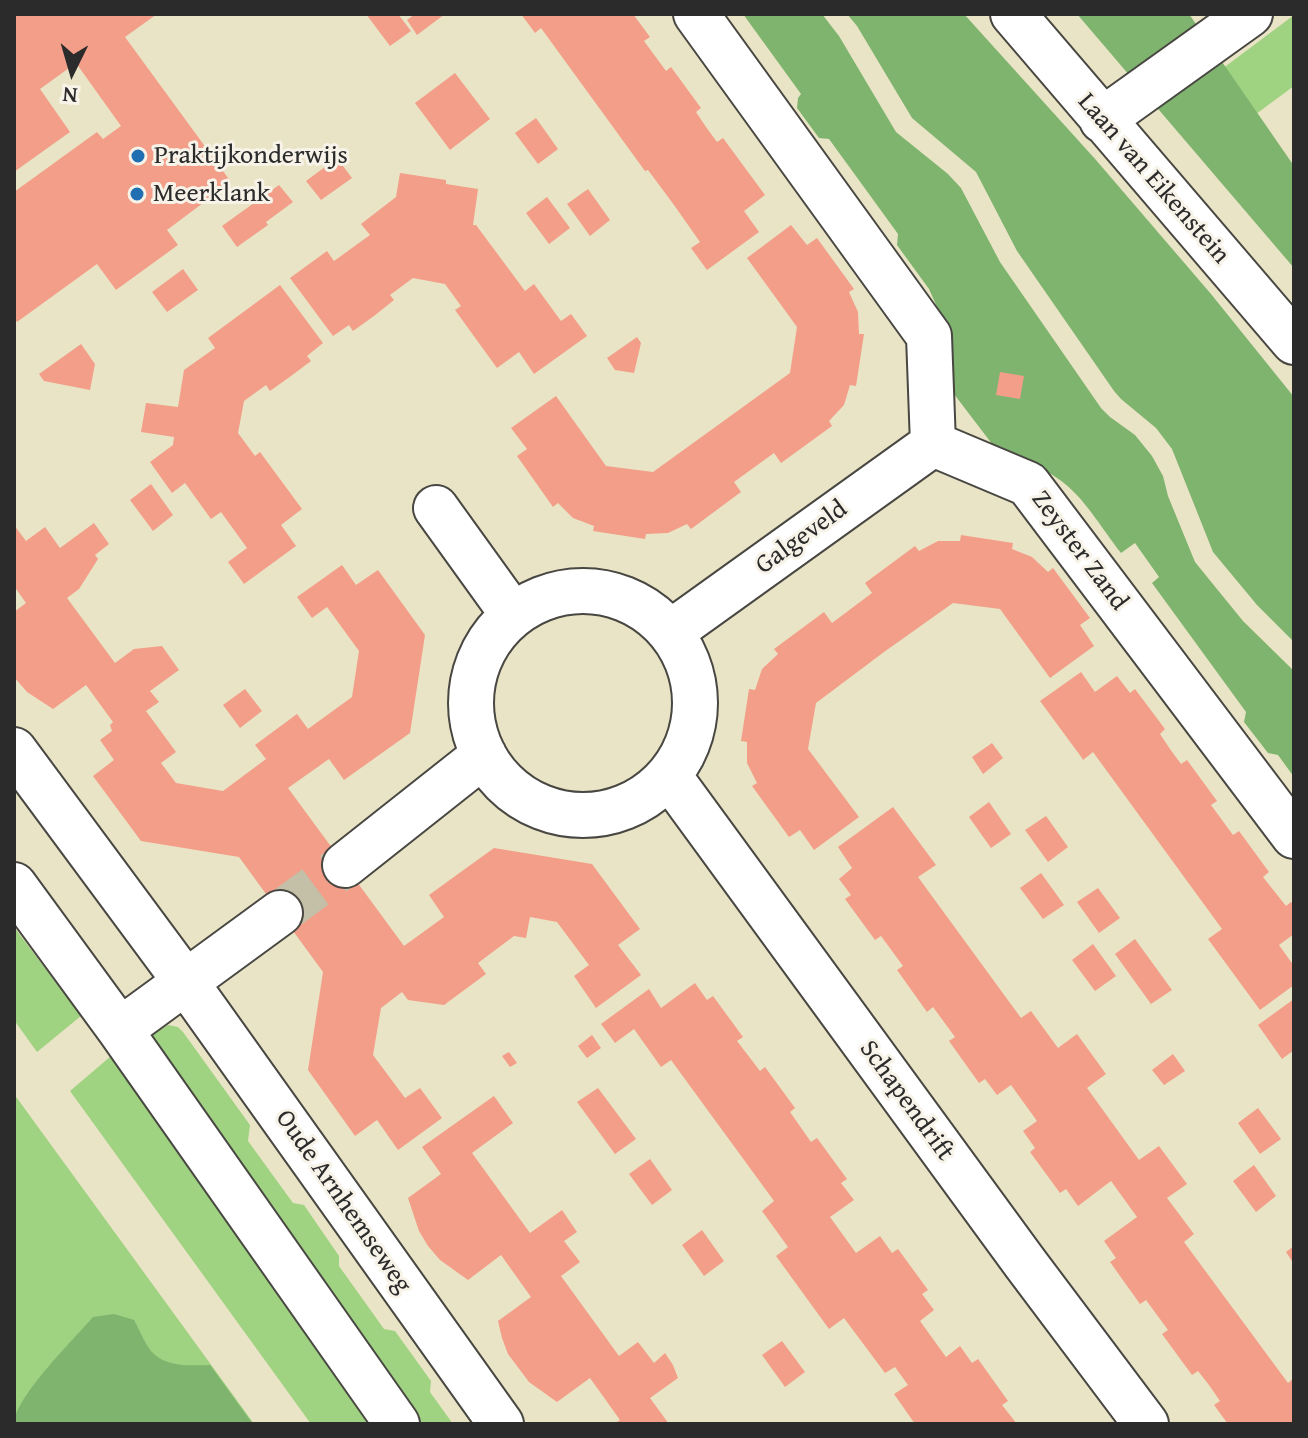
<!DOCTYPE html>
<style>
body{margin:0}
#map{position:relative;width:1308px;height:1438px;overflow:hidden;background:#eae4c6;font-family:"Gentium Book Plus",serif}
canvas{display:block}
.frame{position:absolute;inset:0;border:16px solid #2b2b2b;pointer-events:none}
.north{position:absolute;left:32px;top:32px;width:80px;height:80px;-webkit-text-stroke:6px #f7f3e8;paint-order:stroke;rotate:185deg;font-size:22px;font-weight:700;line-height:32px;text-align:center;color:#2b2b2b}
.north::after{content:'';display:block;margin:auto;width:28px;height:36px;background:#2b2b2b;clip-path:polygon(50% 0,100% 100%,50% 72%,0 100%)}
</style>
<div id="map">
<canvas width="1308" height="1438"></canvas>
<div class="frame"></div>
<div class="north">N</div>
</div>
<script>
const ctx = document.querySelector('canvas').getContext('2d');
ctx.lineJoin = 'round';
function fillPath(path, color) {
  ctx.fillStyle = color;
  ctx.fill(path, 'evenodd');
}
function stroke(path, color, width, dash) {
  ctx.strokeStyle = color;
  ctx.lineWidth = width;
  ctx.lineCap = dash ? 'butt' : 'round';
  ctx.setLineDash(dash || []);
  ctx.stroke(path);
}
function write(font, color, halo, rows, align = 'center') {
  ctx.font = font + ' "Gentium Book Plus",serif';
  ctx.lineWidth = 6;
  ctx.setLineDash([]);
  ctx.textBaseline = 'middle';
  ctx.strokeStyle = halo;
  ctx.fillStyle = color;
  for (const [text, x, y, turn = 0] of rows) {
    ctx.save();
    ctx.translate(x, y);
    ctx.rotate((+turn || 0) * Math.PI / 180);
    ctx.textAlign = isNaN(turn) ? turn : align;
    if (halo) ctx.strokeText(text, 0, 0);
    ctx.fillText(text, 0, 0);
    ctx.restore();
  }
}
const green = new Path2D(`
 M1294,15V86L1256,114L1222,69Z
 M14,927L81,1016L37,1052L14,1020Z
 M168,1025L178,1027L183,1032L250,1125L248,1141L293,1203L304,1205L339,1256V1266L384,1329L395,1331L431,1381L430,1392L453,1424H418L295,1241L151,1041V1035Z
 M111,1056L368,1424H311L70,1091Z
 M14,1094L228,1388L254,1424H14Z`);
const forest = new Path2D(`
 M743,14H822L839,36L896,132L948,174L961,188L1000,262L1101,408L1110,417L1135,435L1152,456L1163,476L1168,496L1195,562L1243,621L1294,671V777L1278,755L1268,753L1244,722L1246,712L1152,583L1159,577L1135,543L1121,553C1082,501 1070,470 1002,457L941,377L942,318L929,289L897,245L898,234L829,139L819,138L797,108L798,98L801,94Z
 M847,14H964L1096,160L1211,294L1294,397V642L1257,605L1213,552L1172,449L1156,428L1121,399L1114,391L1017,251L976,172L912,118L857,26Z
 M1077,14H1189L1294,166V268Z
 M114,1314L134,1320C140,1330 145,1346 154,1354C169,1368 192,1365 210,1365L253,1424H14C14,1398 75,1338 93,1317Z`);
const building = new Path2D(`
 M14,14H157L125,37L231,182L167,230L178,245L116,290L97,264L17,322L14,318V192L97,132L103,139L121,126L76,63L40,89L70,132L14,172Z
 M366,14H398L411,31L390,46Z
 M415,14H445L417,35L407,20Z
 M521,14H633L650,37L644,41L666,71L671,67L701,108L696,112L706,127L717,142L723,138L765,195L744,211L759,232L707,270L691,248L700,242L674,205L648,170L645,171L541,28L535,33Z
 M455,73L490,119L450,150L415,103Z
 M536,118L558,149L538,164L515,133Z
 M337,158L352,178L321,200L306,181Z
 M400,173L446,180V184L478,189L473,225H476L525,291L534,284L561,321L571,314L587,336L534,374L519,352L497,368L455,310L461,306L445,284L413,278L390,295L394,300L374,316L353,331L349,325L333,336L290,278L327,251L334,261L370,235L361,224L396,197Z
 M279,185L293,202L266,222L268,225L237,247L222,226Z
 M588,189L610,220L590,236L567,204Z
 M547,197L570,228L549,244L526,213Z
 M791,225L807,245L817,238L854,289L849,292L858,312L859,334H864L856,386L850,385L844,405L829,421L832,426L781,463L774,453L734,482L741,492L691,529L687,524L668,533L646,534L645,539L593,531L594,526L573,518L558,503L553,507L517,456L527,449L511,428L556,396L606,466L653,472L790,373L797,327L747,258Z
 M183,269L198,290L167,312L152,292Z
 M280,285L323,343L307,356L311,361L291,376L270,391L266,385L244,401L238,433L255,456L260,452L302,509L281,525L296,546L244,584L228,562L247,548L221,512L211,519L185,483L172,493L150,462L173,445L174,437L141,432L146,403L178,407L184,370L215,348L208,338Z
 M637,337L641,343L634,373L615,370L607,358Z
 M81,344L95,364L90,390L44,381L39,374Z
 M1000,372L1024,376L1020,399L996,395Z
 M151,484L173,515L153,531L130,500Z
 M94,523L109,544L95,555L98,559L79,589L67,598L115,663L134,649L162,646L179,670L150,691L159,702L146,711L176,752L161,763L176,783L223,791L266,759L255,745L297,714L308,729L352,697L359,651L327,607L312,618L297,597L342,565L356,585L378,570L425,635L410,733L344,780L329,759L288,788L404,946L444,917L429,895L494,848L592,864L640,929L618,945L641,975L596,1008L574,976L589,965L557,922L530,917L526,938L514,936L478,963L486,974L444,1005L408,1000L402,992L381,1008L373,1055L405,1098L420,1088L442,1118L398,1150L377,1120L355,1136L308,1070L323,972L239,857L141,841L93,776L114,760L100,740L112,731L110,725L113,722L86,685L53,709L27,692L14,677V612L26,603L14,586V525L26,541L45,527L60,548Z
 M961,535L1013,543L1012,549L1032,557L1048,572L1053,568L1090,618L1080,625L1094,646L1050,678L1000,609L953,603L884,652L816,703L808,749L859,817L814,850L800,830L789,837L752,786L757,783L747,763V742L741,741L749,689L755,690L762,669L778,654L774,649L824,612L832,623L872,593L865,583L915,546L919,551L938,541H960Z
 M1081,672L1095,692L1117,676L1130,693L1135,689L1165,729L1160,734L1170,749L1181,764L1187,760L1217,801L1211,805L1233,835L1239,831L1269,872L1263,877L1286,906L1291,902L1294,906V934L1279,945L1294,966V985L1260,1010L1208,939L1222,929L1093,752L1083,760L1082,758L1040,701Z
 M245,689L262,711L240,728L223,705Z
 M992,743L1003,758L983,774L972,757Z
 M989,802L1011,834L991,848L969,817Z
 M893,807L936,865L918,877L1021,1018L1031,1011L1058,1048L1077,1034L1106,1074L1087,1088L1139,1160L1159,1146L1187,1184L1167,1198L1194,1234L1184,1242L1288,1383L1294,1378V1424H1228L1214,1405L1220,1401L1209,1385L1198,1371L1192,1375L1162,1334L1168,1330L1146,1300L1140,1304L1110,1262L1116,1258L1104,1241L1137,1217L1111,1181L1078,1206L1066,1189L1060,1193L1030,1152L1035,1148L1023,1131L1037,1121L1011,1085L997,1095L985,1079L979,1083L949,1041L955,1037L933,1007L927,1012L897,970L903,966L881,936L875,940L845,899L851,895L839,879L852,868L838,847Z
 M1046,816L1068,847L1048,862L1025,830Z
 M1041,873L1064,905L1043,919L1020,888Z
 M1098,888L1120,918L1099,933L1077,902Z
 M1135,939L1172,990L1151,1004L1115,954Z
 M1093,944L1116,976L1095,991L1072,960Z
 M695,983L707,1000L713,996L743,1037L737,1041L760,1071L765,1067L795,1108L790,1112L811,1142L817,1138L847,1179L841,1183L854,1200L830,1217L856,1253L880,1236L892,1253L898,1249L928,1290L922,1294L934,1310L920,1321L946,1357L960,1346L972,1363L978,1359L1008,1401L1002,1405L1017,1424H936L935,1423L915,1424L894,1394L908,1385L895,1367L885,1373L844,1318L829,1329L776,1256L788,1247L762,1211L774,1201L671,1060L661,1067L634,1029L615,1043L601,1024L649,989L661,1008Z
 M1294,999V1050L1282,1059L1258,1025Z
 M592,1035L601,1048L587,1058L578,1046Z
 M509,1052L517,1063L510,1067L502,1056Z
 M1173,1054L1185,1071L1164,1085L1152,1070Z
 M598,1088L636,1139L615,1154L577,1102Z
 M494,1096L513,1123L472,1153L530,1233L562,1210L577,1232L564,1241L580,1262L561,1276L619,1356L638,1342L654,1363L665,1353L673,1365L678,1378L650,1398L669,1424H614L620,1420L590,1378L557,1402L529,1382L508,1354L502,1338L498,1321L531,1297L501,1255L468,1280L440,1260L428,1246L419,1231L408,1198L441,1174L422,1147Z
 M1258,1108L1281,1139L1260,1154L1238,1123Z
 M650,1159L672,1190L652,1205L629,1174Z
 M1254,1165L1276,1196L1256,1212L1233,1181Z
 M702,1230L724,1261L704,1276L682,1245Z
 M1294,1246V1264L1286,1252Z
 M782,1341L805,1372L785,1387L762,1355Z`);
const streetTunnel = new Path2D(`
 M280,913L345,865`);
const street = new Path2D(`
 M696,14L929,336L933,444L1028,484L1294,836
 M1013,14L1294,342
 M1102,120L1250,14
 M436,508L513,615
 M471 703a112 112 0 1 1 224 0a112 112 0 1 1-224 0Z
 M671,632L933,444
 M14,750L185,981L501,1424
 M669,776L1025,1263L1146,1424
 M345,865L484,755
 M14,885L120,1030L397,1424
 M120,1030L280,913`);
const markers = [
 [138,156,8,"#1f6fb2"],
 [137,194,8,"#1f6fb2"]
];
const poiNames = [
 ["Praktijkonderwijs",154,156],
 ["Meerklank",153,194]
];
const streetNames = [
 ["Laan van Eikenstein",1153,179,49],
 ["Galgeveld",802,538,-36],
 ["Zeyster Zand",1079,551,53],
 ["Schapendrift",906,1101,54],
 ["Oude Arnhemseweg",343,1202,55]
];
fillPath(green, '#9fd281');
fillPath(forest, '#7fb46f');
fillPath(building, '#f29e88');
stroke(streetTunnel, '#c4bfa7', 44, [44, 22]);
stroke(street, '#484742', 48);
stroke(street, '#fff', 44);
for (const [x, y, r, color] of markers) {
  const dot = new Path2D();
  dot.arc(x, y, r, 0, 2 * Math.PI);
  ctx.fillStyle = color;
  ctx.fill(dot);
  stroke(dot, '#f7f3e8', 3);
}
write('26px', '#2b2b2b', '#f7f3e8', poiNames, 'left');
write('26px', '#2b2b2b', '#f7f3e8', streetNames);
</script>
